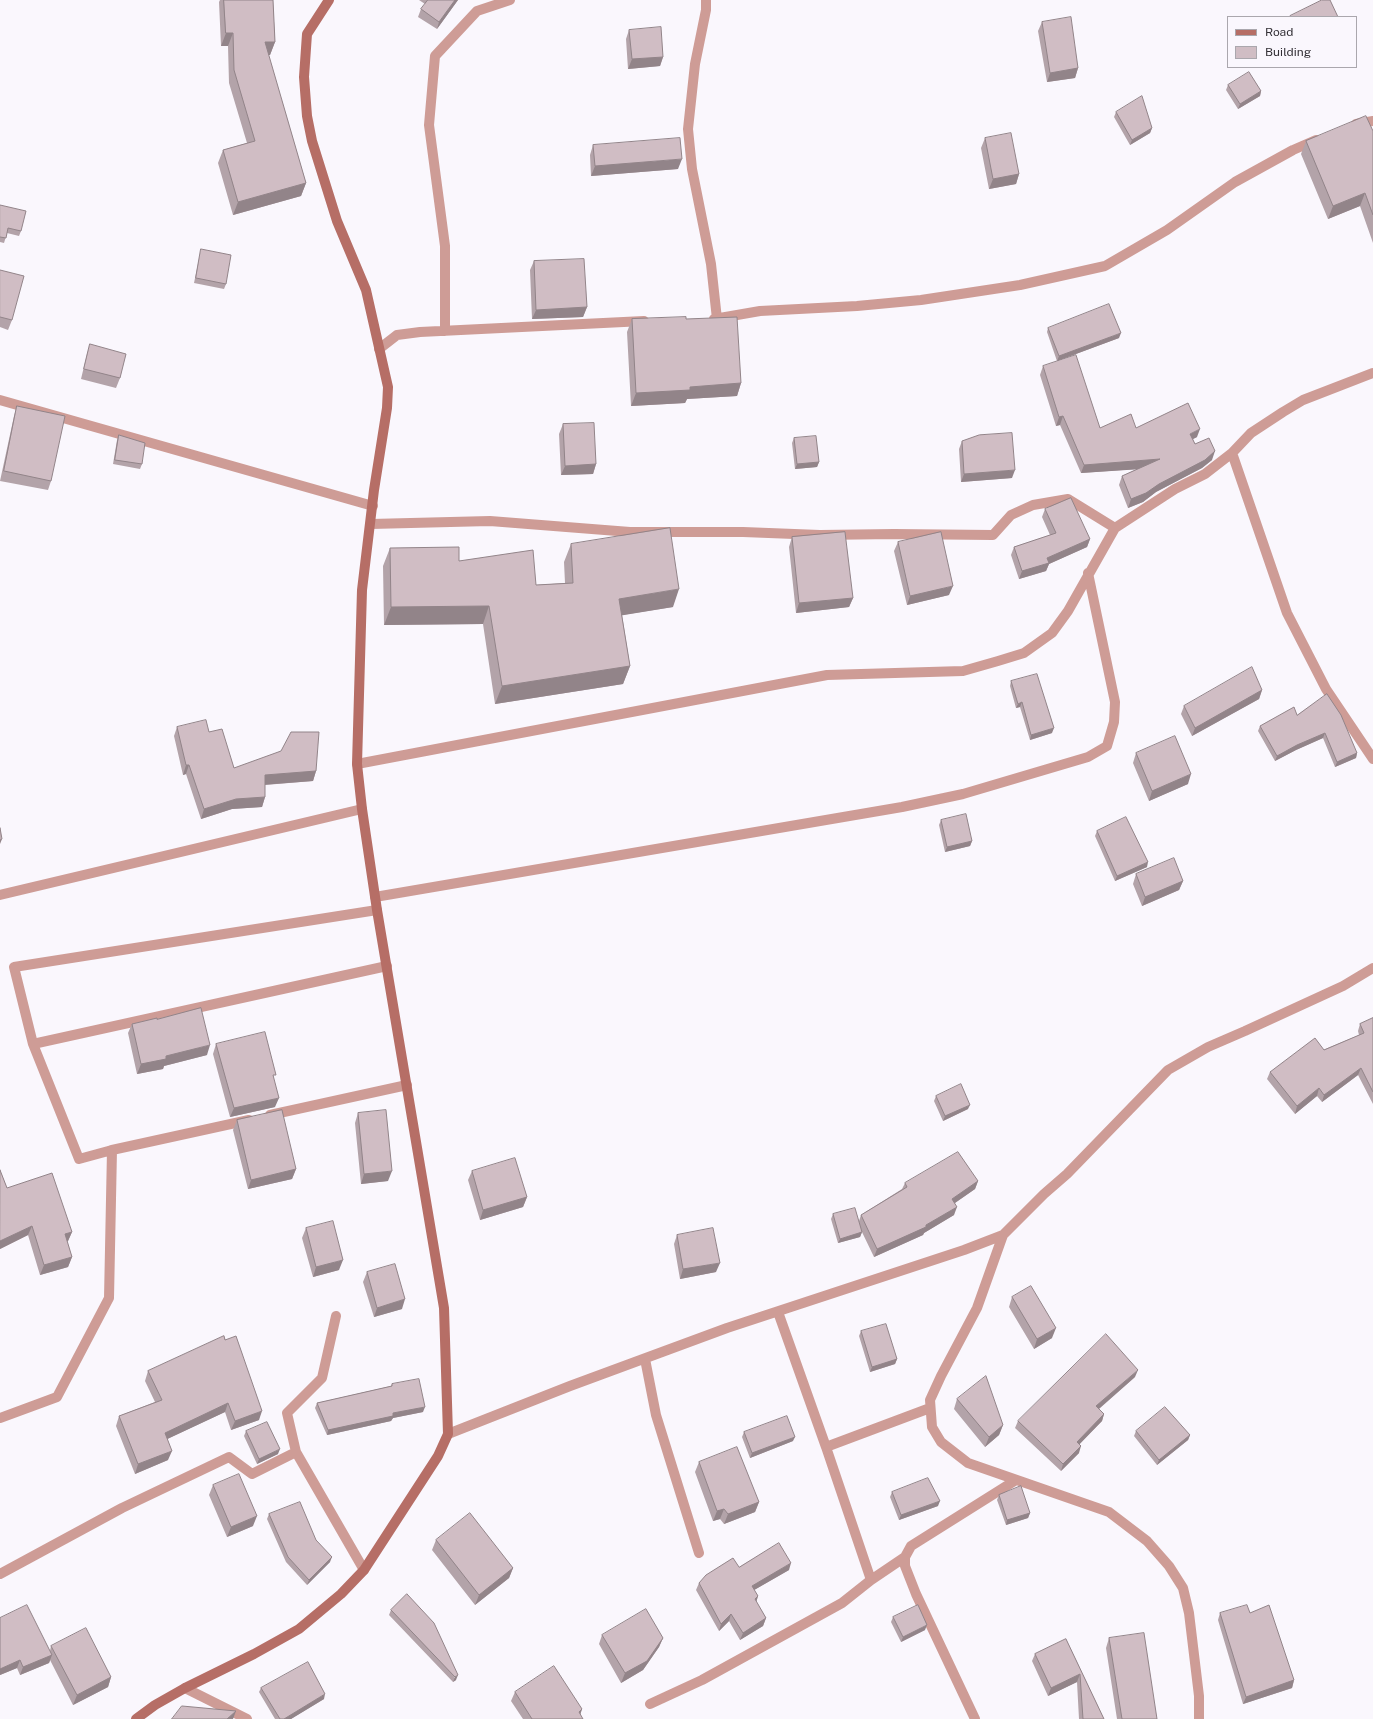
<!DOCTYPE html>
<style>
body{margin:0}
#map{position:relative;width:1373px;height:1719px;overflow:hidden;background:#faf7fd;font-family:"Public Sans",sans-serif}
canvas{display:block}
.legend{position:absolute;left:1227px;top:16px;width:130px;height:52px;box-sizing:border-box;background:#faf7fd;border:1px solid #aaa7ad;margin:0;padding:5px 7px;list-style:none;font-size:12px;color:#333036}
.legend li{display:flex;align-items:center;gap:8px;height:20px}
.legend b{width:20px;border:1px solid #aaa7ad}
</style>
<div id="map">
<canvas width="1373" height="1719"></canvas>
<ul class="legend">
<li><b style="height:5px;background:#b66e66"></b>Road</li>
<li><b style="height:11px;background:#d0bdc4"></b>Building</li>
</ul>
</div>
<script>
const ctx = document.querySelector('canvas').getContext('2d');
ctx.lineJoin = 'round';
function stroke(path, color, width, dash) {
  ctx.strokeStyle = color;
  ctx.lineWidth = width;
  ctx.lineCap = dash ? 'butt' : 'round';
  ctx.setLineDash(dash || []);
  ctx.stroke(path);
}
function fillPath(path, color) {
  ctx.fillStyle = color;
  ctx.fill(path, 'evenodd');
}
const street = new Path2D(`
 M706,0V10L695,64L688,129L692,169L711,264L717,319
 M1356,124L1373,121
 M714,319L760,311L857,306L921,300L1020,285L1105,266L1167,230L1235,182L1293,150L1316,140
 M445,331V246L429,125L435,56L477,11L510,0
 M379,349L397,335L420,332L644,321
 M0,400L373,506
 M1232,453L1287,613L1326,689L1373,759
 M371,524L490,521L630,532H743L820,535L894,534L993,535L1011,515L1033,505L1068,499L1115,528L1175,489L1205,474L1232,453L1251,433L1283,412L1303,400L1373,373
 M357,764L827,675L963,671L998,661L1024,653L1052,633L1068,611L1115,528
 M0,895L362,809
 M375,897L902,807L963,794L1088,757L1107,746L1114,722L1115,702L1088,573
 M33,1044L387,966
 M270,1115L407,1085
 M112,1150L79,1159L33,1044L14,967L377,910
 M1003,1235L977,1308L941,1376L930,1400L932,1427L941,1442L968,1463L1109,1512L1147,1541L1169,1566L1183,1588L1189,1613L1199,1696V1719
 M778,1312L826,1447
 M336,1316L322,1378L287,1413L296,1452L364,1570
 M645,1359L656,1415L699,1553
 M0,1418L57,1397L109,1298L112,1150L249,1120
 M448,1434L570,1386L727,1328L964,1250L1003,1235L1044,1194L1067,1174L1168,1070L1208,1047L1245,1031L1343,986L1373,968
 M905,1557V1566L916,1594L975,1719
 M0,1574L122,1508L229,1457L252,1474L296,1452
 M871,1580L826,1447L930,1408
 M185,1688L247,1719
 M650,1704L702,1680L842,1603L871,1580L905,1557L911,1546L1016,1480`);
const secondary = new Path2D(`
 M136,1719L155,1705L185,1688L254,1654L299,1629L341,1594L364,1570L438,1456L448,1434L444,1308L377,910L362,809L357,764L362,590L374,490L387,408L388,387L366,290L337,221L312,141L307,116L304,77L307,34L329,0`);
const wall = new Path2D(`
 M220,0H273L275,42L270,55H268L306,183L301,196L233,215L218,163L223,150L247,143L229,83L228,46H221L219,2Z
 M419,0H458L437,29L418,17L421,9L425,4Z
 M1042,22L1078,68L1075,78L1047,82L1038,31Z
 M629,30L663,57L660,66L628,69L626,39Z
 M1228,85L1261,91L1260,96L1238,109L1226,90Z
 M1116,112L1152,128L1150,133L1130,145L1114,117Z
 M1373,131V243L1360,206L1328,219L1301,154L1306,141Z
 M985,138L1019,174L1016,184L989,189L981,148Z
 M593,145L678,169L591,176L590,155Z
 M0,205L21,231L19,236L7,233L4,243L0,242Z
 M201,249L226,284L224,289L194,283L200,254Z
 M534,261L587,307L583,317L532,319L530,270Z
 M0,270L12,320L8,330L0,327Z
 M632,319H686L741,383L737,396L687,399L685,403L631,406L627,332Z
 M1048,328L1119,338L1057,361L1047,332Z
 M90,344L120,378L116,388L81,379L87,354Z
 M1043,366L1100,428H1136L1197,437L1193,439L1195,444L1212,460L1202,468L1156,492L1143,502L1128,508L1119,485L1122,476L1137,469L1081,473L1060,425L1056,426L1040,375Z
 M17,406L51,481L48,490L0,481L14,416Z
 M563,424L596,464L593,474L561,475L559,434Z
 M119,435L142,464L140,469L113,464L117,440Z
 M794,438L819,462L817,467L795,469L792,443Z
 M962,441L1012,478L961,482L959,449Z
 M1045,509L1090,539L1087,547L1049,564L1046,571L1019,579L1011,555L1014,547L1050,535L1042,517Z
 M792,537L853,598L849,607L796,613L789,547Z
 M898,542L949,595L907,605L894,551Z
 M571,544L673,607L622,615L630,666L623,684L495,704L483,624L384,625L383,566L390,548L459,561L536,585L565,583L564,562Z
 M1011,681L1052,733L1030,740L1020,707L1016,708L1010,686Z
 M1262,690L1259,699L1192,736L1181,714L1184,706Z
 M1297,715L1357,753L1356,758L1335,767L1323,738L1296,750L1275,761L1258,731L1260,726Z
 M177,727L209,732L234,768L316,771L313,781L265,785V797L262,807L232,809L201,819L186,774L183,775L174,736Z
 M1136,753L1188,784L1149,801L1133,763Z
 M941,820L972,841L970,846L945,852L939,825Z
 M1097,831L1147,867L1115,881L1095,836Z
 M1136,874L1183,881L1179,890L1142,906L1133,884Z
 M1373,1018V1104L1358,1075L1322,1102L1317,1096L1295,1114L1267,1079L1270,1072L1359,1035L1358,1031L1360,1024Z
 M157,1019L207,1055L164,1066L163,1069L137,1074L128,1033L132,1024Z
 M216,1044L274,1080L275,1107L230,1117L213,1054Z
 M936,1096L968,1109L943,1121L934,1101Z
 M358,1113L388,1181L361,1184L355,1123Z
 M237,1120L296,1169L292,1179L248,1189L233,1130Z
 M0,1170L7,1188L72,1232L68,1241L67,1242L72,1257L68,1267L40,1275L28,1235L0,1249Z
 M472,1171L527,1197L523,1207L480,1220L468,1180Z
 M978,1181L975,1189L955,1203L954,1215L924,1233L923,1235L874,1257L861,1230L862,1232L860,1237L838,1243L831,1219L833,1214L859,1221L861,1215L902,1189L905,1183Z
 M306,1228L339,1270L313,1277L302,1238Z
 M677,1235L716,1272L680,1279L674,1244Z
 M367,1272L402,1309L374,1317L363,1282Z
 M1012,1297L1052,1338L1034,1349L1009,1307Z
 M861,1331L897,1359L895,1364L870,1372L859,1336Z
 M224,1336L259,1420L231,1430L225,1412L167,1439L168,1460L135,1474L116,1426L119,1416L155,1402L145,1381L148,1371Z
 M1135,1377L1099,1409L1104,1414L1102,1421L1079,1444V1453L1061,1471L1015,1428L1018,1421Z
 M392,1384L423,1412L393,1418L391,1421L327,1435L315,1408L317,1403L391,1386Z
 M957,1399L1003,1425L999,1435L985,1447L954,1409Z
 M246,1431L278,1454L257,1464L244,1436Z
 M1136,1431L1190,1435L1188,1440L1157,1465L1134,1436Z
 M744,1432L793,1441L750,1458L742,1437Z
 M699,1462L759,1502L755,1512L724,1524L720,1519L713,1521L695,1472Z
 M213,1485L253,1526L227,1537L209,1495Z
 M892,1492L938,1506L899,1520L890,1497Z
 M999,1495L1030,1513L1028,1518L1006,1525L997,1500Z
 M269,1514L316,1540L330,1562L307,1585L286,1562L267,1519Z
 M436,1540L513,1568L509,1578L475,1605L432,1550Z
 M739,1567L789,1570L754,1590L758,1596L756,1602L766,1618L763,1626L740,1640L729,1621L719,1631L696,1590L699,1583Z
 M407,1594L456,1680L453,1682L389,1615L391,1610Z
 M1220,1613L1294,1680L1292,1688L1243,1704L1218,1620Z
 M893,1617L925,1630L901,1642L891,1622Z
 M0,1618L50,1651L51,1646L111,1677L108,1687L73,1705L50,1660L49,1663L20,1675L17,1668L0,1675Z
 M602,1635L663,1638L659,1647L643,1670L621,1683L599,1644Z
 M1109,1638L1157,1719H1117L1106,1648Z
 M1066,1639L1104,1719H1079L1077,1682L1048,1696L1032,1661L1035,1654Z
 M261,1688L324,1699L291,1719H275L259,1692Z
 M515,1692L582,1709L580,1715L583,1719H523L511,1701Z`);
const shadedWall = new Path2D(`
 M455,0H458L437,29L439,22Z
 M226,33H233L228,46H221Z
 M265,42H275L270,55H260Z
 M663,57L660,66L628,69L632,59Z
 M1078,68L1075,78L1047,82L1050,73Z
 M1261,91L1260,96L1238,109L1240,104Z
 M1152,128L1150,133L1130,145L1132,140Z
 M682,159L678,169L591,176L595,166Z
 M1019,174L1016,184L989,189L993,179Z
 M306,183L301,196L233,215L238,202Z
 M1365,193L1360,206L1328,219L1333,206Z
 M587,307L583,317L532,319L536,310Z
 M1121,333L1119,338L1057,361L1059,356Z
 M741,383L737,396L687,399L685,403L631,406L636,393L690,387Z
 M1063,416L1060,425L1056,426L1059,417Z
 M1200,429L1197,437L1187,442L1190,434Z
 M1215,451L1212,460L1202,468L1156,492L1143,502L1128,508L1131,499Z
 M1160,459L1157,468L1081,473L1084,465Z
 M819,462L817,467L795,469L797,464Z
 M596,464L593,474L561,475L565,466Z
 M1015,470L1012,478L961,482L964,474Z
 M1090,539L1087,547L1049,564L1046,571L1019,579L1022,571L1047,558Z
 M953,586L949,595L907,605L910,596Z
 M679,589L673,607L612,617L619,599Z
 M853,598L849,607L796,613L799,603Z
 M489,606L483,624L384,625L391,607Z
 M630,666L623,684L495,704L502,686Z
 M1262,690L1259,699L1192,736L1195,728Z
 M1022,702L1020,707L1016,708L1018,704Z
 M1054,728L1052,733L1030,740L1031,735Z
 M1325,733L1323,738L1296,750L1275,761L1277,756L1297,745Z
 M1357,753L1356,758L1335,767L1337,762Z
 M186,765H189L186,774L183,775Z
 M316,771L313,781L261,785L265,775Z
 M1191,774L1188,784L1149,801L1152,791Z
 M265,797L262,807L232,809L201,819L204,809L236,799Z
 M2,839L0,844V840Z
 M972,841L970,846L945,852L947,847Z
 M1148,862L1147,867L1115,881L1117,876Z
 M1183,881L1179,890L1142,906L1145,897Z
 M210,1045L207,1055L164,1066L163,1069L137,1074L141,1064L166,1056Z
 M1361,1068L1358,1075L1322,1102L1324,1095Z
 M1319,1088L1317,1096L1295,1114L1297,1106Z
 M279,1098L275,1107L230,1117L234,1108Z
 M970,1105L968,1109L943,1121L945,1116Z
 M296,1169L292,1179L248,1189L251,1180Z
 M392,1171L388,1181L361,1184L364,1174Z
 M978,1181L975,1189L949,1207L952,1199Z
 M527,1197L523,1207L480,1220L483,1210Z
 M957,1207L954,1215L924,1233L923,1235L874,1257L877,1249L926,1225Z
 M32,1226L28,1235L0,1249V1241Z
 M72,1232L68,1241L61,1244L65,1234Z
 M862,1232L860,1237L838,1243L840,1239Z
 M72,1257L68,1267L40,1275L44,1265Z
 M343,1260L339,1270L313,1277L316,1267Z
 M720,1263L716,1272L680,1279L683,1269Z
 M405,1299L402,1309L374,1317L377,1308Z
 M1056,1328L1052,1338L1034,1349L1037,1339Z
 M897,1359L895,1364L870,1372L872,1367Z
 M1138,1370L1135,1377L1094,1413L1096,1406Z
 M228,1403L225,1412L161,1442L165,1433Z
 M425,1407L423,1412L393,1418L391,1421L327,1435L328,1430L393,1413Z
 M262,1411L259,1420L231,1430L235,1421Z
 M1104,1414L1102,1421L1075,1449L1077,1442Z
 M1003,1425L999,1435L985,1447L989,1437Z
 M1190,1435L1188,1440L1157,1465L1159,1460Z
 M795,1437L793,1441L750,1458L752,1453Z
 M1081,1446L1079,1453L1061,1471L1063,1464Z
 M280,1449L278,1454L257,1464L259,1459Z
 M172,1451L168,1460L135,1474L138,1464Z
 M940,1501L938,1506L899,1520L901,1515Z
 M759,1502L755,1512L724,1524L728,1514Z
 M724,1509L720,1519L713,1521L717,1511Z
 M1030,1513L1028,1518L1006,1525L1007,1520Z
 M257,1516L253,1526L227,1537L231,1527Z
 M332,1557L330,1562L307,1585L309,1580Z
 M791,1563L789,1570L749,1593L752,1586Z
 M513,1568L509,1578L475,1605L479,1595Z
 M758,1596L756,1603L755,1599Z
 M731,1614L729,1621L719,1631L721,1624Z
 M766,1618L763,1626L740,1640L743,1633Z
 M927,1625L925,1630L901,1642L903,1637Z
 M663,1638L659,1647L643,1670L621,1683L625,1673Z
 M52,1655L49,1663L20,1675L23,1667Z
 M20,1660L17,1668L0,1675V1669Z
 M1080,1674L1077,1682L1048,1696L1051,1688Z
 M458,1675L456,1680L453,1682L455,1677Z
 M111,1677L108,1687L73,1705L77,1695Z
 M1294,1680L1292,1688L1243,1704L1246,1697Z
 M325,1694L324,1699L291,1719H284Z
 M582,1709L579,1718V1712Z
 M236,1711L233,1719H227Z`);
const building = new Path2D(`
 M224,0H273L275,42H265L306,183L238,202L223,150L255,141L234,70L233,33H226Z
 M428,0H455L439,22L421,9Z
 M1322,0H1330L1338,17H1290V16Z
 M1071,17L1078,68L1050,73L1042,22Z
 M661,27L663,57L632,59L629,30Z
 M1249,72L1261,91L1240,104L1228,85Z
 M1142,96L1152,128L1132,140L1116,112Z
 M1366,116L1373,131V215L1365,193L1333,206L1306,141Z
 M1011,133L1019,174L993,179L985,138Z
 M680,138L682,159L595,166L593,145Z
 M0,205L26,211L21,231L8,228L6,238L0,237Z
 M201,249L231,255L226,284L196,278Z
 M584,259L587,307L536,310L534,261Z
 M0,270L24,276L12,320L0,317Z
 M1109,304L1121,333L1059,356L1048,328Z
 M686,317V319L737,317L741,383L690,387V390L636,393L632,319Z
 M90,344L126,354L120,378L84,369Z
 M1076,355L1100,428L1131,414L1136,428L1188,403L1200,429L1190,434L1195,444L1209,438L1215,451L1205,460L1159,484L1146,493L1131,499L1122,476L1160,459L1084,465L1063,416L1059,417L1043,366Z
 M17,406L65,416L51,481L4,471Z
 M594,423L596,464L565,466L563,424Z
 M1012,433L1015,470L964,474L962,441L979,435Z
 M119,435L145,443L142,464L115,460Z
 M816,436L819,462L797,464L794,438Z
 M1071,498L1090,539L1047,558L1049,563L1022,571L1014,547L1056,533L1045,509Z
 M670,528L679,589L619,599L630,666L502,686L489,606L391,607L390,548L459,547V561L533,550L536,585L573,583L571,544Z
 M845,532L853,598L799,603L792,537Z
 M941,532L953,586L910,596L898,542Z
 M1252,667L1262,690L1195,728L1184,706Z
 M1037,674L1054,728L1031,735L1022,702L1018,704L1011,681Z
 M1327,694L1341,715L1357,753L1337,762L1325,733L1297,745L1277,756L1260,726L1294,707L1297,715Z
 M206,720L209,732L222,729L234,768L281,751L291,732H319L316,771L265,775V797L236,799L204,809L189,765H186L177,727Z
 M1175,736L1191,774L1152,791L1136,753Z
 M966,814L972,841L947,847L941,820Z
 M1126,817L1148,862L1117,876L1097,831Z
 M0,828L2,839L0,840Z
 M1174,858L1183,881L1145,897L1136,874Z
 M201,1008L210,1045L166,1056V1059L141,1064L132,1024L157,1018V1019Z
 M1373,1018V1092L1361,1068L1324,1095L1319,1088L1297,1106L1270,1072L1315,1038L1324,1050L1364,1033L1360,1024Z
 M265,1032L276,1075H273L279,1098L234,1108L216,1044Z
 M961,1084L970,1105L945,1116L936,1096Z
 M282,1110L296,1169L251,1180L237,1120Z
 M386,1110L392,1171L364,1174L358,1113Z
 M958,1152L978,1181L952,1199L957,1207L926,1225V1227L877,1249L861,1215L907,1187L905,1183Z
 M515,1158L527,1197L483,1210L472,1171Z
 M0,1170L7,1188L52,1173L72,1232L65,1234L72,1257L44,1265L32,1226L0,1241Z
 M855,1208L862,1232L840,1239L833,1214Z
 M333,1221L343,1260L316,1267L306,1228Z
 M713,1228L720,1263L683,1269L677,1235Z
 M395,1264L405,1299L377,1308L367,1272Z
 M1031,1286L1056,1328L1037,1339L1012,1297Z
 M886,1324L897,1359L872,1367L861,1331Z
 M1106,1334L1138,1370L1096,1406L1104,1414L1077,1442L1081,1446L1063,1464L1018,1421Z
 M224,1336L225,1340L236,1336L262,1411L235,1421L228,1403L165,1433L172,1451L138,1464L119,1416L162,1400L148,1371Z
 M986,1376L1003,1425L989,1437L957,1399Z
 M419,1379L425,1407L393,1413V1416L328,1430L317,1403L392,1386V1384Z
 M1165,1407L1190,1435L1159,1460L1136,1431Z
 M787,1416L795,1437L752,1453L744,1432Z
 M267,1422L280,1449L259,1459L246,1431Z
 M737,1447L759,1502L728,1514L724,1509L717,1511L699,1462Z
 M239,1474L257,1516L231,1527L213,1485Z
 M928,1478L940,1501L901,1515L892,1492Z
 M1021,1486L1030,1513L1007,1520L999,1495Z
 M300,1502L316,1540L332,1557L309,1580L288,1557L269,1514Z
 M470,1513L513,1568L479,1595L436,1540Z
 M779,1543L791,1563L752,1586L758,1596L755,1599L766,1618L743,1633L731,1614L721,1624L699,1583L706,1575L733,1558L739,1567Z
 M407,1594L434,1623L458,1675L455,1677L391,1610Z
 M27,1605L52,1655L23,1667L20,1660L0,1669V1618Z
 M918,1605L927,1625L903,1637L893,1617Z
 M1247,1605L1250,1613L1269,1605L1294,1680L1246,1697L1220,1613Z
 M646,1609L663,1638L647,1661L625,1673L602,1635Z
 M86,1628L111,1677L77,1695L51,1646Z
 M1144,1633L1157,1719H1122L1109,1638Z
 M1066,1639L1104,1719H1083L1080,1674L1051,1688L1035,1654Z
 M308,1662L325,1694L284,1719H280L261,1688Z
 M554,1666L582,1709L579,1712L583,1719H532L515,1692Z
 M182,1706L236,1711L227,1719H172Z`);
stroke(street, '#ce9c96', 10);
stroke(secondary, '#b66e66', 10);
fillPath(wall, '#b3a3a9');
fillPath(shadedWall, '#928489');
fillPath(building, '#d0bdc4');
stroke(building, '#928489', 1);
</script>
